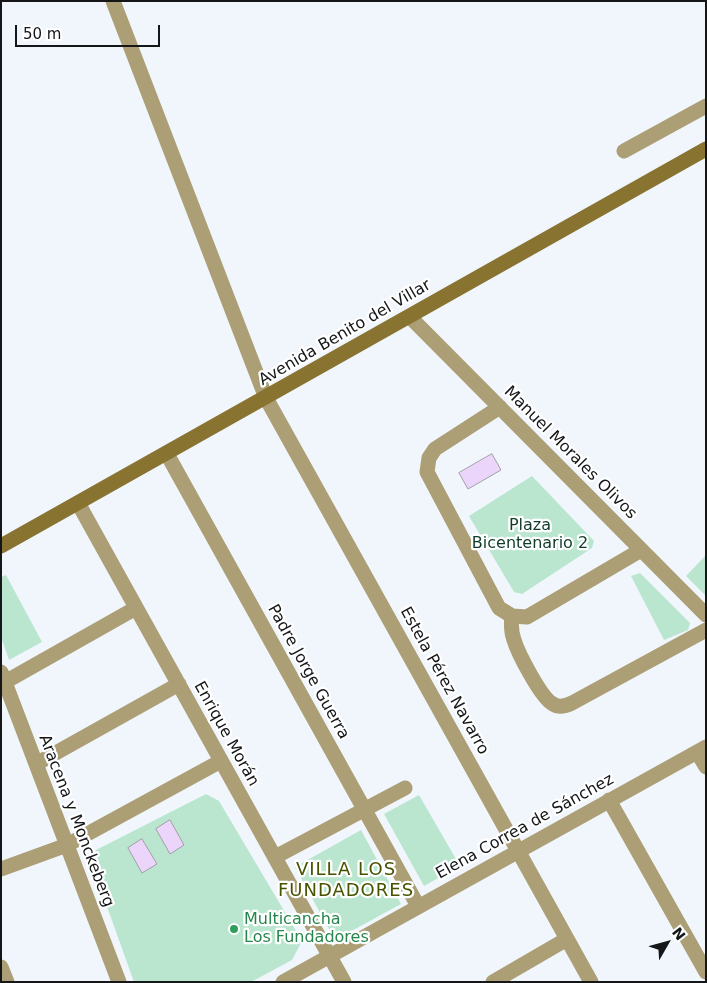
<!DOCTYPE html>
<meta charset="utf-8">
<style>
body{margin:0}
#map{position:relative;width:707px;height:983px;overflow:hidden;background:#f0f6fc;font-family:"DejaVu Sans",sans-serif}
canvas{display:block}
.frame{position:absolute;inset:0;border:2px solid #141618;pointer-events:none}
.north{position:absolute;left:642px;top:918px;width:50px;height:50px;-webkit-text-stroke:4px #fff;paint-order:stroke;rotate:52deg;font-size:14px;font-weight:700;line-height:20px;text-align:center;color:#141618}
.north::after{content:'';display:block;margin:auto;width:18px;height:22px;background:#141618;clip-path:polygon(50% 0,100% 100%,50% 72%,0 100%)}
.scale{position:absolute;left:15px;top:25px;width:145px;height:22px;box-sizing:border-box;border:2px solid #141618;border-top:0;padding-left:6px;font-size:15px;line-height:18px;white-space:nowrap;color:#141618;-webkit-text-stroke:4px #fff;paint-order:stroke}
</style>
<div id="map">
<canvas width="707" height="983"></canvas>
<div class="frame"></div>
<div class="north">N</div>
<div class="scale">50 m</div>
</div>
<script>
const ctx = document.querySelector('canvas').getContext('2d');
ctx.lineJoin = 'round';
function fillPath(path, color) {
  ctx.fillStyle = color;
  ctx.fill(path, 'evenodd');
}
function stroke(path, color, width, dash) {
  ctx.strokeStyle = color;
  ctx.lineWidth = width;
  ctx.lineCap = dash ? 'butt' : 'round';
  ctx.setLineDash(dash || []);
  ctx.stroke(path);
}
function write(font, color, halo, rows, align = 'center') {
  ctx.font = font + ' "DejaVu Sans",sans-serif';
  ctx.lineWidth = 4.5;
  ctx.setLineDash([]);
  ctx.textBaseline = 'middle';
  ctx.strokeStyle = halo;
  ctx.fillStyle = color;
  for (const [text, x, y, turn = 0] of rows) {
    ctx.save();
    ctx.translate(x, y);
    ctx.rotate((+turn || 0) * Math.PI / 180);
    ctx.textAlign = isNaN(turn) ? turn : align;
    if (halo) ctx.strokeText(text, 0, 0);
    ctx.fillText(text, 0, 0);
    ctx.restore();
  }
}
const green = new Path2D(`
 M532,476L594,541L592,548L522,594L514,592L469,516Z
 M706,555V596L686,576Z
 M640,573L690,623L688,630L664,640L631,576Z
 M6,575L42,642L9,660L1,637V577Z
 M206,794L219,801L302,941L292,960L251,982H134L91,862L96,850Z
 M419,795L460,866L424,886L384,814Z
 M361,830L401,904L335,940L295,867Z`);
const building = new Path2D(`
 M492,454L501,470L468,489L459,473Z
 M170,820L184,845L170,854L156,829Z
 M142,839L157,864L142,873L128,848Z`);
const street = new Path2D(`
 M113,1L266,398L591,982
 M624,151L706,106
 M410,317L706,615
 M500,407L435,449L429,458L427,472L499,608L512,616L527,617L641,550
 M167,454L418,906
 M78,503L344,982
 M512,616C511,624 511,632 514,640C518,653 541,698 553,704C559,708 566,706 572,703L706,630
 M1,672L119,982
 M5,682L136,608
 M697,752L706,767
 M36,764L179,684
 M609,800L706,972
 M275,857L405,788
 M1,869L67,845L221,761
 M1,967L7,982
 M283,982L706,747
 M493,982L567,939`);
const secondary = new Path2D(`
 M1,546L706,149`);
const markers = [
 [234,929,5,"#2e9e5b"]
];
const streetNames = [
 ["Avenida Benito del Villar",345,333,-30],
 ["Manuel Morales Olivos",570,453,45],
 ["Padre Jorge Guerra",308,672,61],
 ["Estela Pérez Navarro",444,681,61],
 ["Enrique Morán",226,734,61],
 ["Aracena y Monckeberg",76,821,69],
 ["Elena Correa de Sánchez",525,827,-29]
];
const parkNames = [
 ["Plaza",530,526],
 ["Bicentenario 2",530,544]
];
const leisureNames = [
 ["Multicancha",244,920],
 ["Los Fundadores",244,938]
];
const neighbourhoodNames = [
 ["VILLA LOS",346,870],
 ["FUNDADORES",346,891]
];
fillPath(green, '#bae6cf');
fillPath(building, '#ecd5fb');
stroke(building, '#a39fa6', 1);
stroke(street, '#ac9e75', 15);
stroke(secondary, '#887331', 15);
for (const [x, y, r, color] of markers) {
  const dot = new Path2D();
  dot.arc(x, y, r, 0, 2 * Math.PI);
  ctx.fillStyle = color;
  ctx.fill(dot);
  stroke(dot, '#fff', 2);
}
write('16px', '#141618', '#fff', streetNames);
write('16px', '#0e3c29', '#fff', parkNames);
write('16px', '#27864d', '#fff', leisureNames, 'left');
ctx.letterSpacing = '1px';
write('18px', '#465300', '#fff', neighbourhoodNames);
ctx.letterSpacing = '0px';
</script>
